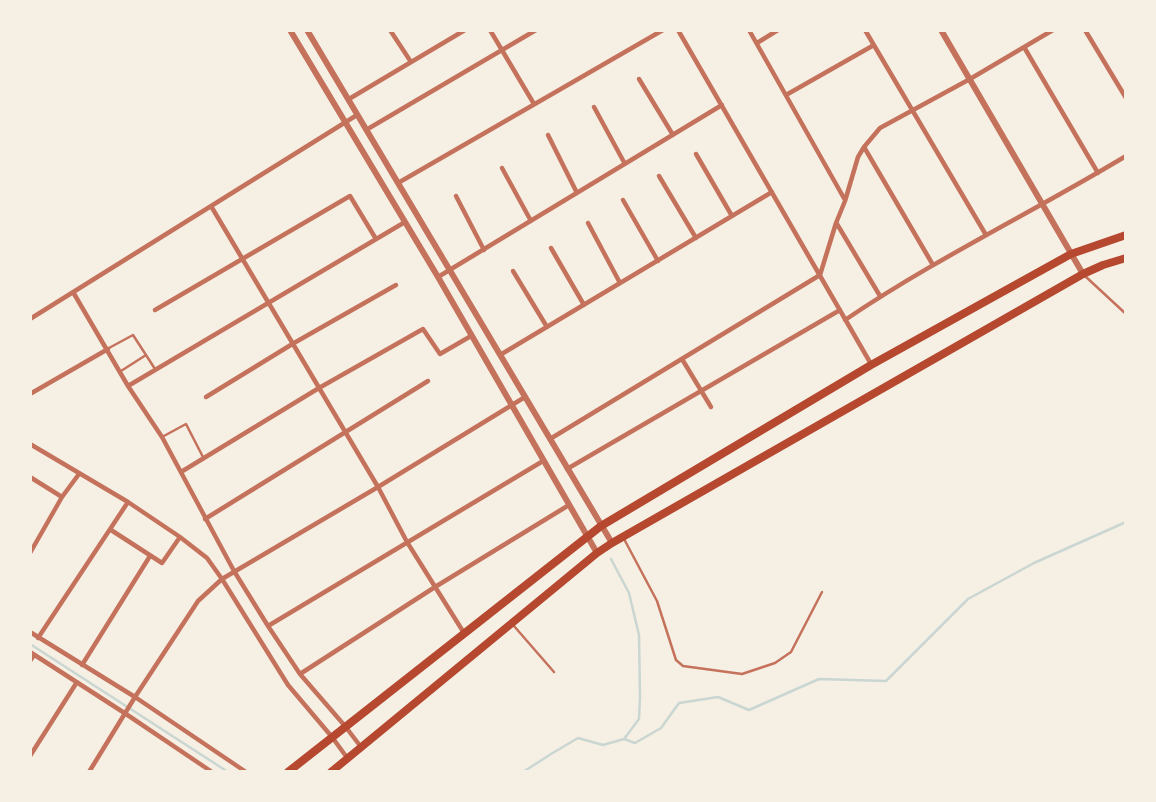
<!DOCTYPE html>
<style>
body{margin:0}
#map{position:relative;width:1156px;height:802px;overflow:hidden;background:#f6efe4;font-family:"DM Sans",sans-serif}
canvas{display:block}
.frame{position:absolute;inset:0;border:32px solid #f6efe4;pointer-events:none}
</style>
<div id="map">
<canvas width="1156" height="802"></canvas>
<div class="frame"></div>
</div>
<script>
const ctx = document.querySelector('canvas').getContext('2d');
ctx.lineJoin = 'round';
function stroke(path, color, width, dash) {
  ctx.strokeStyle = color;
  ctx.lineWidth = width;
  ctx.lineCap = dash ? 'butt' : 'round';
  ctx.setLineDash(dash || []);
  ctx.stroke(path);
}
const stream = new Path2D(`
 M30,644L228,772
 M624,739L635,743L661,728L679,703L718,697L749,710L819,679L886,681L968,599L1034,563L1126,522
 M523,772L551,754L578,738L603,745L624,739L639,719L640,696L639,635L629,593L611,559`);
const service = new Path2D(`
 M1085,276L1126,314
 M109,348L133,335L146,355L121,371
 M146,355L155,369
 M162,437L186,424L204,459
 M623,537L657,601L676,660L683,666L742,674L775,663L791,652L822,592
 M514,626L554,672`);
const minor = new Path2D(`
 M390,30L411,62
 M490,30L534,104
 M678,30L871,364
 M749,30L845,200
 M865,30L986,235
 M1085,30L1126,98
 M757,43L778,30
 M1024,47L1098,173
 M639,79L673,135
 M786,95L874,45
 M349,99L465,30
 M594,107L625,164
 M366,130L536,30
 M548,135L577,193
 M864,147L933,265
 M696,154L732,216
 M502,168L531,221
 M659,176L696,238
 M398,183L663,30
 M456,196L484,250
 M623,200L658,261
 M211,206L378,487L407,542L464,633
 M588,223L620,283
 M837,224L880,296
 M551,248L584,305
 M513,271L547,327
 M438,277L722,105
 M73,292L128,386L162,437L234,571L268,626L300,674L345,726L361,747
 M155,310L350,196L376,239
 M30,319L357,115
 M845,320C935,259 1033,212 1126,156
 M500,355L772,192
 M682,359L711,407
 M128,386L405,222
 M30,394L108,349
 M206,397L294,343L396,285
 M550,439L820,275L836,223L845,201L858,157L864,147L880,128L970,79L1053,30
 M30,444L128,502L180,537L207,558L222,579L288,685L332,737L348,759
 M567,469L840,310
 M181,472L319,388L423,329L440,354L471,336
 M30,477L62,497
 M205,519L428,381
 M111,530L162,563L180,537
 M30,553L62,497L79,474
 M268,626L543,461
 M30,632L135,697L246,772
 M38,638L128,502
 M30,652L126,714L212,772
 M30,661L34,655
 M82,665L150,556
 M300,674L435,587L569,505
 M30,756L77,682
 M89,772L135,697L198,601L222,579L378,487L525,397`);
const tertiary = new Path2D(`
 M290,30L438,277L597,553
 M307,30L612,543
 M941,30L1083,274`);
const primary = new Path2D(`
 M288,772L601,526L871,365L988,300L1071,254L1126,235
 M331,772L597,553L612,543L1083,274L1103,265L1126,258`);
stroke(stream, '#c9d6d2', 2.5);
stroke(service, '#c5725c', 2.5);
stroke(minor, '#c5725c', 4.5);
stroke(tertiary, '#c5725c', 6);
stroke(primary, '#b5482f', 8);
</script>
